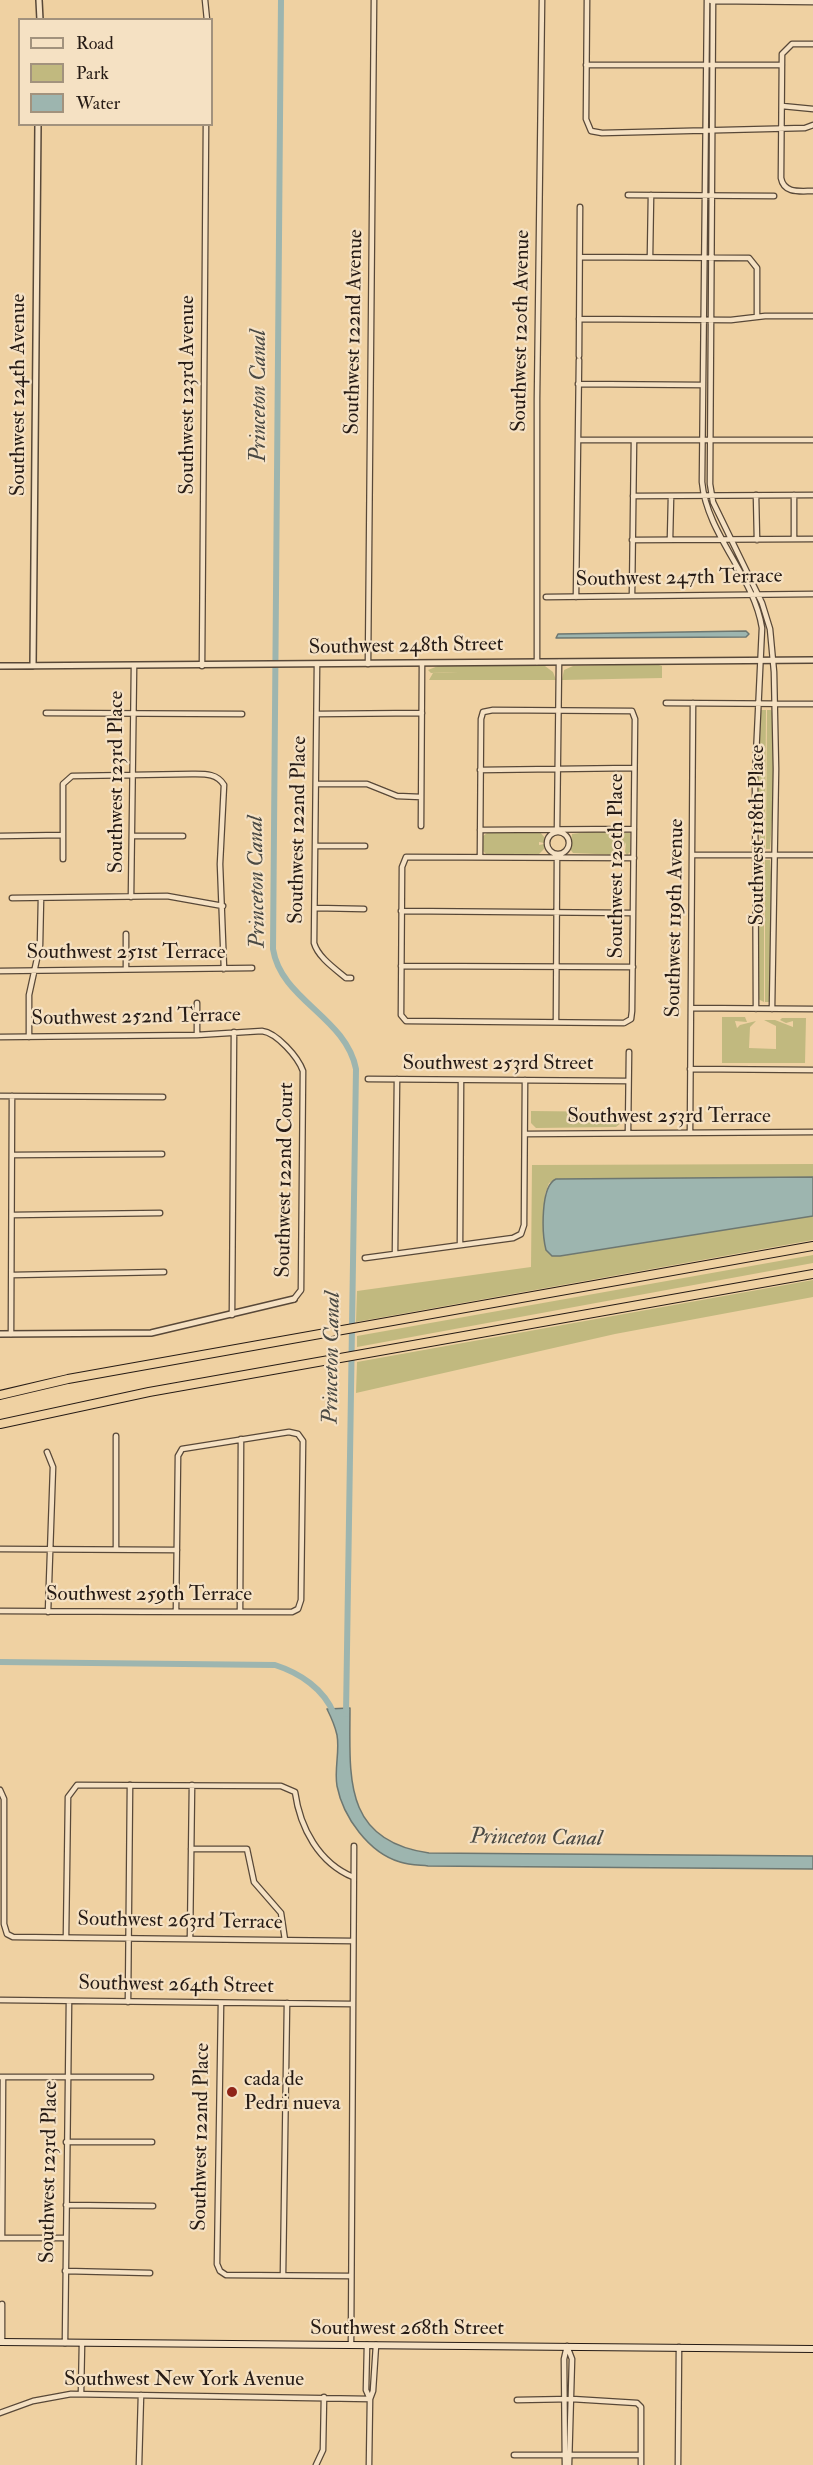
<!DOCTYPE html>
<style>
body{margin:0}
#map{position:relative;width:813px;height:2465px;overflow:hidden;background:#efd1a2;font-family:"IM FELL Double Pica",serif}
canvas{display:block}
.legend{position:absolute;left:18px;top:18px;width:195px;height:108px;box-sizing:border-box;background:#f5e1c3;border:2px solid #a2927d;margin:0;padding:8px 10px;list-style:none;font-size:18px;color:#261b15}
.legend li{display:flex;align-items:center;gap:12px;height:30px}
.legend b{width:30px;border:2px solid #a2927d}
</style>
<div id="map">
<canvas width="813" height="2465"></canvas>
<ul class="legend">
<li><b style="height:8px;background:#f5e1c3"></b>Road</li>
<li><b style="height:16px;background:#c1b97f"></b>Park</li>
<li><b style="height:16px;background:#9db5af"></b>Water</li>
</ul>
</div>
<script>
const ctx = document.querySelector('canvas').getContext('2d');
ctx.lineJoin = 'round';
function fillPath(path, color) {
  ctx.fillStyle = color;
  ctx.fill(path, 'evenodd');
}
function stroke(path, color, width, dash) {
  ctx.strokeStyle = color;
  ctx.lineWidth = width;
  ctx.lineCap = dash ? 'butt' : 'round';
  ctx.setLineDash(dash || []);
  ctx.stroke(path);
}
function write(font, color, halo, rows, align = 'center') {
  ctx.font = font + ' "IM FELL Double Pica",serif';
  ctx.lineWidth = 4.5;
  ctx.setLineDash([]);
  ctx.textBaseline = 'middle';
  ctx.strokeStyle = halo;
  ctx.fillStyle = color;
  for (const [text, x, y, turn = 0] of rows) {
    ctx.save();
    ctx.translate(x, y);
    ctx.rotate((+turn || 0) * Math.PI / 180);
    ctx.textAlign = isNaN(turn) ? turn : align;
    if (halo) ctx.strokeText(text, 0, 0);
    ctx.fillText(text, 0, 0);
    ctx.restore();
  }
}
const green = new Path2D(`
 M656,664L662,666V678L562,680L564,670L573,666Z
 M438,666H545L553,672L556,680H429L433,673L458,672L431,673L428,670Z
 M761,710H766L765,849H760L759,846L761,822L757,788Z
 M767,710H771L772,713L774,790L770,849H766Z
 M594,831L630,833V852L627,855L625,852L626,842L620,855L573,853L570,849L572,834Z
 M540,832L545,838L544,843L539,842V845L544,844V849L539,854H486L483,851L482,837L487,833Z
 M761,860H764V1002L758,999L757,909Z
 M765,860H770L773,910L769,1002H765Z
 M722,1017H745L747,1022L735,1021L737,1028L740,1025L756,1021L750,1027L749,1048L776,1049V1026L764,1020H775L793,1027V1021L786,1023L780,1020L782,1018H806L805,1063H722Z
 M531,1111L622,1112L621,1123L616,1127L536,1128L531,1123Z
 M813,1164V1177L556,1179L549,1183L545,1194V1244L561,1256L813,1216V1240L356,1322L357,1291L531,1267L532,1165Z
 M813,1255V1263L357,1347V1336Z
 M813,1280V1297L615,1334L356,1393L357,1362Z`);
const water = new Path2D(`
 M746,631L749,634L746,637L556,638L558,634Z
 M813,1177V1216L560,1256H552L546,1250C542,1234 540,1186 556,1179Z
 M350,1708C350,1776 342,1841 429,1853L813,1856V1869L428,1866C419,1865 409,1865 400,1862C369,1853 343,1817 337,1786C334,1769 340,1752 337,1735C335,1726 331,1717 327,1709Z`);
const canal = new Path2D(`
 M281,0L273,949C281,1000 346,1017 356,1069L346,1714
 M0,1662L275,1665C300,1673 324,1689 334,1714`);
const minor = new Path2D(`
 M205,0L207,20
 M587,0L586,119L591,131L602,133L805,128L813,125
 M707,0L702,482C707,535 754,576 762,628L755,777L756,1009
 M713,0L710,484L713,502L762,603L770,629L774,672L776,769L772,1009
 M711,1L813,2
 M813,44H792L782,54L781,178C784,194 800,191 813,191
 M586,65H782
 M782,106L813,109
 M628,195L774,196
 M580,257L749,258L757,268V317
 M650,257L651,195
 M579,319L731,320L765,316H813
 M579,356L580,207
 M578,384L703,385
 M578,440H813
 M756,495L757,540
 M794,495V539
 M633,496L813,495
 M632,540L813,539
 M670,540L671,497
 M632,596L634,440
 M546,597L813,594
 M576,597L579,360
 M537,662V399L542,0
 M317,664L314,943C318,957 334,968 346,978H351
 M368,664L374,0
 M202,666L206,124
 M666,703L813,704
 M46,713L242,714
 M317,714L422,713
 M480,770L634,768
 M316,784H367L397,796L421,797
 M421,826L422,664
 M480,830L634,829
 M547 843a11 11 0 1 1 22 0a11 11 0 1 1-22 0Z
 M557,832L559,662
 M0,836L63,835
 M133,836H183
 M316,846H365
 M693,855H813
 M480,857L481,719L483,712L493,710L632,711L635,719L632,1011L631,1019L624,1023L406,1021L401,1015L402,867L406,857L634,858
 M63,859V784L72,776L192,774C204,774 217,773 224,785L220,864L224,969
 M131,897L134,667
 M12,898L167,896L223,906
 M315,908L364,909
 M401,911L633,913
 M401,966L633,967
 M126,969V934
 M0,971L252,968
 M691,1008L813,1009
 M556,1022L557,857
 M197,1035V1003
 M0,1037L197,1035L262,1031C277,1033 298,1057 303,1071L301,1290L294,1299
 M29,1037V995L40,945L41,898
 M690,1069L813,1070
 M368,1079L628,1081
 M0,1096L163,1097
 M628,1133L629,1052
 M690,1133L693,703
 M525,1134L813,1132
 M12,1155L162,1154
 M13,1215L160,1213
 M460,1245L461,1080
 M395,1254L397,1079
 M365,1258L513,1238L521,1234L524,1225L525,1080
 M13,1275L164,1272
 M232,1315L234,1032
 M11,1334L12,1096
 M116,1436V1549
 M47,1452L53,1467L48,1612
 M0,1549L177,1550
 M0,1611C97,1612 195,1612 292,1612L298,1609L301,1600L303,1441L298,1434L289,1432L182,1449L178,1456L176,1612
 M240,1612L241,1439
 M0,1790L4,1799V1924L7,1934L13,1937L353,1941
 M191,1849H247L254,1882L281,1913L285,1940
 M66,1937L68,1797L77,1785L281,1786L295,1792C300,1828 319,1863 353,1877
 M190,1939L192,1785
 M0,2000L352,2004
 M128,2002L130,1785
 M221,2003L217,2264L220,2271L226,2275L351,2276
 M0,2077H151
 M66,2142H152
 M66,2205L153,2206
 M0,2238H65
 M2,2238L3,2077
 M65,2271L150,2273
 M283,2275L287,2003
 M2,2342V2304
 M65,2343L69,2001
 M351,2345L354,1846
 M367,2345L366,2390L370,2399
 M567,2346L572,2359L569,2465
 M81,2394L82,2343
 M517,2400L572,2399L637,2403L641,2407V2465
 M0,2413L33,2401L71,2394L370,2399
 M514,2455H641
 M139,2465L141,2395
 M316,2465L323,2450L324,2397
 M369,2465L370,2399L373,2391L376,2345
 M565,2465L564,2359L567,2346
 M678,2465L679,2347`);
const tertiary = new Path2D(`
 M39,0L40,20
 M0,666L813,660
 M33,666L38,124
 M0,1334L151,1333L294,1299`);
const secondary = new Path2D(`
 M0,2342L813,2349`);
const motorway = new Path2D(`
 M0,1395L68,1379L813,1246
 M0,1424L149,1392L813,1274`);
const markers = [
 [232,2092,6,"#8f2418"]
];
const streetNames = [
 ["Southwest 120th Avenue",522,331,-89],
 ["Southwest 122nd Avenue",355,332,-89],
 ["Southwest 124th Avenue",19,395,-90],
 ["Southwest 123rd Avenue",188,395,-90],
 ["Southwest 247th Terrace",679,579,-1],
 ["Southwest 248th Street",406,647,-1],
 ["Southwest 123rd Place",117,782,-90],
 ["Southwest 122nd Place",299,830,-89],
 ["Southwest 118th Place",758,835,-90],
 ["Southwest 120th Place",617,866,-90],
 ["Southwest 119th Avenue",676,918,-89],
 ["Southwest 251st Terrace",126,953],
 ["Southwest 252nd Terrace",136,1018,-1],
 ["Southwest 253rd Street",498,1064],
 ["Southwest 253rd Terrace",669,1117],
 ["Southwest 122nd Court",286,1180,-89],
 ["Southwest 259th Terrace",149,1595],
 ["Southwest 263rd Terrace",180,1922,1],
 ["Southwest 264th Street",176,1986,1],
 ["Southwest 122nd Place",202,2137,-89],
 ["Southwest 123rd Place",50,2172,-89],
 ["Southwest 268th Street",407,2329],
 ["Southwest New York Avenue",184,2380]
];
const poiNames = [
 ["cada de",244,2080],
 ["Pedri nueva",244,2104]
];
const waterNames = [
 ["Princeton Canal",260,396,-90],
 ["Princeton Canal",258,882,-91],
 ["Princeton Canal",333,1358,-89],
 ["Princeton Canal",536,1839,1]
];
fillPath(green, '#c1b97f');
fillPath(water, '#9db5af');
stroke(water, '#6d7771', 1.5);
stroke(canal, '#9db5af', 6);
stroke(minor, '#584838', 7);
stroke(tertiary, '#584838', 8);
stroke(secondary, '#261b15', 8);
stroke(motorway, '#261b15', 10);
stroke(minor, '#f5e1c3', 4.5);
stroke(tertiary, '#f5e1c3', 5);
stroke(secondary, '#f5e1c3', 6);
stroke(motorway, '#efd1a2', 8);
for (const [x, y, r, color] of markers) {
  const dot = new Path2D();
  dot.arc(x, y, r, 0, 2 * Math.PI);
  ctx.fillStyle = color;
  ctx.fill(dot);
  stroke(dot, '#f5e1c3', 2);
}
write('21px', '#261b15', '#f5e1c3', streetNames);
write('21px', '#261b15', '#f5e1c3', poiNames, 'left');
write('italic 22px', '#4a4943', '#f5e1c3', waterNames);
</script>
